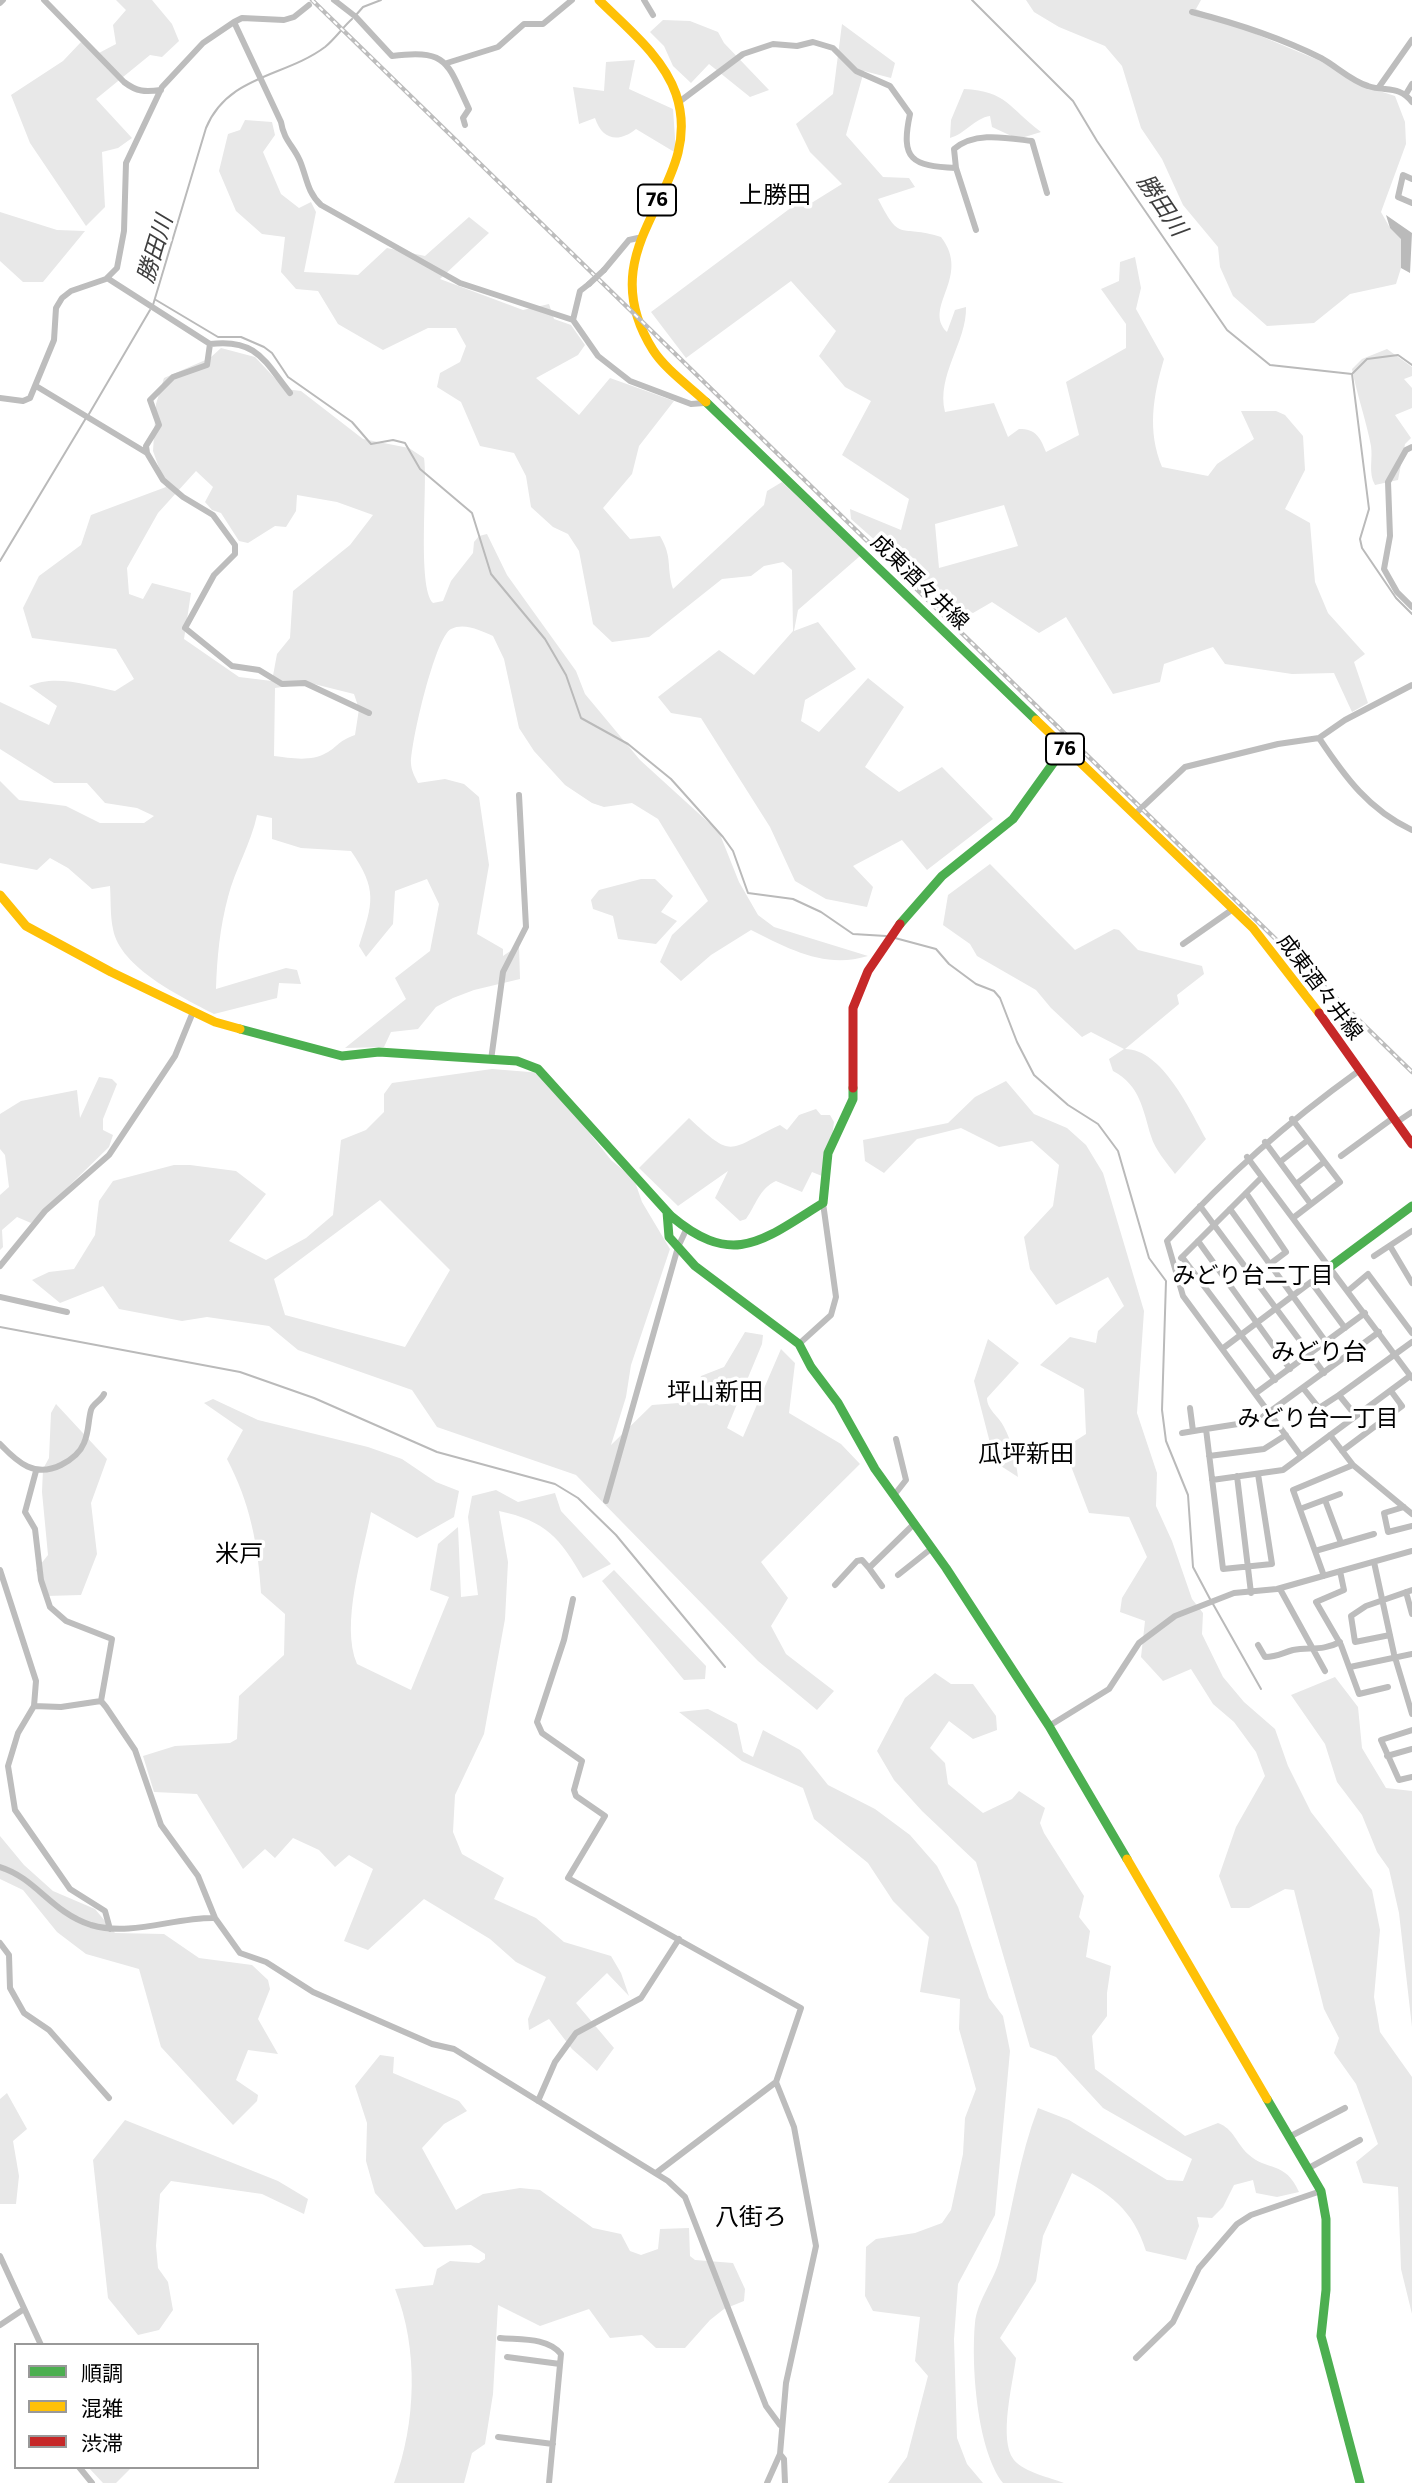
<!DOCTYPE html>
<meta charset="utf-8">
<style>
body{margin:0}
#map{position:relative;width:1412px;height:2483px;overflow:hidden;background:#fff;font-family:Commissioner,"Noto Sans JP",sans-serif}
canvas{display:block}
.legend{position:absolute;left:14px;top:2343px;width:245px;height:126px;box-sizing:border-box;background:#fff;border:2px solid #999;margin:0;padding:9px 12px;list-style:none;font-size:21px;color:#000}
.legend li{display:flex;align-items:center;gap:14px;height:35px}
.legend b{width:35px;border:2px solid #999}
</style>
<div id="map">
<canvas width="1412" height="2483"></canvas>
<ul class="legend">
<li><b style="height:9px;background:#4caf50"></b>順調</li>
<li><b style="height:9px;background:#ffc107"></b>混雑</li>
<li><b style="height:9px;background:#c62828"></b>渋滞</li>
</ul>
</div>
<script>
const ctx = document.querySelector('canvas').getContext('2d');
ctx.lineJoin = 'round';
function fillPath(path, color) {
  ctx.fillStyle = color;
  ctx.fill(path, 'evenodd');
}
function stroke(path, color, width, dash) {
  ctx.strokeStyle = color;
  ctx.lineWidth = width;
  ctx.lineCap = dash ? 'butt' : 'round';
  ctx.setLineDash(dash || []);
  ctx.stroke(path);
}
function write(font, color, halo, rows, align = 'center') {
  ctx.font = font + ' Commissioner,"Noto Sans JP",sans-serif';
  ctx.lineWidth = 7;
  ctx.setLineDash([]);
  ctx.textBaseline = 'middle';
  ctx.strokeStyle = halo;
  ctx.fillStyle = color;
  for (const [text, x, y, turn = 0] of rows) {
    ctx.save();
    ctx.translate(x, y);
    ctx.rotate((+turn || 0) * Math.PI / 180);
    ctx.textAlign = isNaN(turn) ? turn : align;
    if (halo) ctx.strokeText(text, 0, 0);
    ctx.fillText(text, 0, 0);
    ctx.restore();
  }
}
const green = new Path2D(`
 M116,0H152L172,24L179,41L162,57L150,55L96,99L132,138L118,148L102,152L105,207L86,226L30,143L11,95L63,61L81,42L97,54L116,44L113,25L126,10Z
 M1026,0H1201L1196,9L1318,60L1373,89L1395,96L1405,122L1406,144L1381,212L1390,228L1402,239L1401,268L1396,284L1350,294L1314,323L1267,326L1233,296L1220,267L1218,247L1183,205L1162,159L1141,128L1122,66L1105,46L1059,27L1034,12Z
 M663,20L690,21L718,32L724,43L769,90L750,97L709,64L691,83L673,66L664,46L650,32Z
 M842,24L895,63L891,78L864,71L846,135L883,177L909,178L915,187L878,199C902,245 898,223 941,237C972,277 922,307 947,332L955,310L966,307C967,342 936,375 945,412L994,403L1008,437L1019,429C1036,429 1040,437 1046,452L1079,435L1066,382L1126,348V324L1101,289L1119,281L1120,262L1135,257L1141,288L1136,309L1164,359C1153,396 1147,431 1162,467L1208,476L1217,464L1254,439L1241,411H1276L1285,415L1303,436L1305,470L1285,509L1310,523L1315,582L1328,613L1365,654L1354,662L1368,703L1352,712L1334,673L1292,674L1225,664L1213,647L1164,664L1160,682L1113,694L1066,617L1039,633L992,602L973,613L946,603L851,519L850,509L901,530L909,499L842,455L871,401L845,387L819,356L836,331L791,281L686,358L651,312L796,204L813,202L842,184L810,152L796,124L833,94ZM1004,505L1018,546L939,568L935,524Z
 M635,60L629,89L673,109L676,153L636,129C619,143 602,140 595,118L579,124L573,87L604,91L606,62Z
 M964,89C1007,91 1009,108 1041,132L1018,139L992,127L990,116C975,118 965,134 950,138L951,120Z
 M245,120L272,122L275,135L263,152L281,194L299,208L311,202L316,212L304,272L358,275L387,248L425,256L469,217L489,233L440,279L523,310L549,304L554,319L571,325L585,345L578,355L536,378L579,415L610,378L674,401L639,446L632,474L603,508L630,539L660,536C673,558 666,566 673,589L764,505L767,491L782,482L860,556L798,610L794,631L818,622L856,669L805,700L801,721L819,732L868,678L904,707L865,767L899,792L942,767L993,819L927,870L902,840L853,866L873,887L867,907L826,899L795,881L770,827L701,718L671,713L658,697L719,650L754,675L793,631L792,570L783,562L764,566L751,576L722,579L649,637L612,642L593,624L579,551L568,534L553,527L531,507L526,476L514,453L480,446L461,402L437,387L440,373L460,362L466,346L456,328H428L383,350L338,324L318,291L296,289L281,272L285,237L262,234L236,211L219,171L228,134L240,130Z
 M0,212L57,230L85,231L43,282H23L0,261Z
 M221,348L255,357L285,389L301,391L363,439L409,448L424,458C428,484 417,587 433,603L443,601L451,581L473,553L474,542L479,536L487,534L507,575L576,671L585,694L640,760L719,832L739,882L758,915L774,927L868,956C825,969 789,949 751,930L711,955L681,981L660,962L672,935L708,901L658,819L632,803L604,807L592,803L565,785L534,751L519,728L504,659L493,636C482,631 464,622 451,629C435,637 411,742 411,763C411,770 415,777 418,783L445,779L464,784L479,797L489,865L477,934L503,949V956L519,945L520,979L474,990L453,998L436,1007L418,1029L391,1032L384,1047L345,1048L406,999L395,978L430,951L439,904L427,879L395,891L393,924L366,957L359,946C373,903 378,890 351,851L301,848L272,839V818L257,815C251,844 235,869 228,897C220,927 217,957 216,989L286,968L297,970L301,984L279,983L277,998L214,1014C182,997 120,968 113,929C110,915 111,900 110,886L92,889L68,868L50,858L37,870L0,863V781L19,800L66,806L100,823H144L154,816L137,808L105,803L87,783H54L0,749V702L49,725L57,706L29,686C54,674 89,685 115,691L134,679L116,649L32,638L23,608L39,576L81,545L91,515L166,487L153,451L156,404L164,378L210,358ZM196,471L213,487L205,502L212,510L221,513L239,541L248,543L275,526L286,527L296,511L297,495L337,502L373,515L350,545L293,591L290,638L277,654L272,681L239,677L184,639L191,593L152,583L143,599L129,594L127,568L158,513ZM310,683L354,694L359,709L355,735C336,742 338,747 326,753C311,762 290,758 274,756L275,688Z
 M1387,349L1412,367V376L1404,379L1412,388V408L1395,415L1411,438L1405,444L1398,480L1375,485C1368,473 1373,459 1371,446C1366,420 1357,395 1352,369L1362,359Z
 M990,864L1075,950L1114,929L1119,930L1138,950L1202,966L1204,974L1177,995L1179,1004L1125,1049C1162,1049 1190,1110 1206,1139L1175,1174C1167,1163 1155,1150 1151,1136C1143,1110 1140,1085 1113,1071L1109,1059L1124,1049L1091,1032L1082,1037L1051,1008L1036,990L977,956L970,944L943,925L948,895Z
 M641,879H655L673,896L661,912L677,921L656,944L618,939L613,916L593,909L591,900L599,890Z
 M492,1069L542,1073L611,1160L634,1179L642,1202L670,1249L631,1365L626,1397L611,1445L652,1405L692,1402L701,1376L724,1367L745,1332L763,1335L762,1344L727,1428L743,1437L781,1349L795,1363L789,1413L841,1444L860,1464L761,1562L788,1598L771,1626L786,1654L834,1691L817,1710L758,1661L576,1475L437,1427L412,1390L298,1350L269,1326L207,1317L182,1321L119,1309L103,1286L60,1303L32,1280L49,1272L74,1269L95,1235L99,1201L113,1181L174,1165H190L236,1171L266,1194L229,1241L266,1260L306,1238L333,1215L341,1140L366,1130L384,1112V1094L392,1083ZM380,1200L450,1270L405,1347L285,1315L274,1279Z
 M99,1077L112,1079L117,1084L103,1119V1130L113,1135L109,1147L31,1223L17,1217L2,1230L3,1247L0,1250V1195L9,1187L5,1155L0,1149V1114L21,1101L77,1090L80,1118Z
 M1006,1081L1034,1114L1067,1128L1086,1145L1103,1173L1144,1311L1137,1413L1157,1473L1156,1506L1172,1541L1192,1599L1203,1613L1202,1634L1223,1677L1244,1702L1275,1729L1288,1766L1311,1812L1372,1890L1380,1930L1374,1997L1380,2032L1412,2077V2314L1401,2269L1398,2187L1363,2183L1356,2162L1378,2144L1356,2084L1334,2053L1339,2038L1324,2009L1294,1890L1285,1889L1249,1908H1231L1219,1876L1236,1827L1265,1776L1256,1752L1234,1722L1213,1704L1191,1669L1163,1681L1141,1657L1145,1621L1120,1612L1122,1598L1147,1557L1129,1517L1089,1513L1064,1448L1086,1434L1084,1389L1040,1365L1070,1337L1096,1343L1098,1331L1124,1306L1108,1277L1056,1305L1030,1269L1024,1237L1053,1206L1059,1165L1032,1141L999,1147L961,1128L917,1139L884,1173L865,1161L863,1140L948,1123L975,1097Z
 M816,1109L821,1115H830L834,1122L827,1178L812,1172L802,1192L776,1181C759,1189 756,1205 746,1219L740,1221L715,1198L728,1171L678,1206L639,1168L689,1118C734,1160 727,1150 780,1125L787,1130L799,1115Z
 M988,1339L1019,1363L987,1398C987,1410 999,1416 1004,1427C1012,1442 1016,1460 1018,1477L990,1459L989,1439L974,1381Z
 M213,1399L258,1420L368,1447L402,1459L436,1482L459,1491L454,1517L417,1538L371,1512C363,1555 340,1624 357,1664L411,1690L449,1597L430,1590L438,1544L458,1527L461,1597L478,1595L468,1517L472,1496L496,1490L518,1502L555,1493L561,1511L611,1564L583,1578C560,1538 546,1521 499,1511L508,1562L505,1619L484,1734L455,1795L453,1832L462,1854L504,1878L494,1899L536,1918L564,1942L611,1956L621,1973L629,1996L607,1973L576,2003L614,2048L597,2071L572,2049L549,2019L529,2030L528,2019L546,1977L516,1962L490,1939L424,1899L368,1950L344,1941L373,1869L349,1855L335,1867L319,1850L293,1838L275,1858L265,1849L243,1869L197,1794L154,1792L143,1756L175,1746L230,1743L237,1739L239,1696L284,1655L285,1614L261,1593C258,1544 250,1503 227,1459L243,1430L204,1403Z
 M56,1404L107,1459L91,1503L97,1554L81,1595L46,1596L36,1570L48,1555L42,1492L43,1469L49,1458L51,1413Z
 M614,1570L706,1666L705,1679L684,1680L602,1581Z
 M935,1673L951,1684H973L996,1716L997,1730L973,1739L949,1721L930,1748L945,1763L948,1784L983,1813L1012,1799L1019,1791L1045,1808L1040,1823L1044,1833L1084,1896L1079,1917L1090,1931L1086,1957L1111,1966L1107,1993V2016L1092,2036L1095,2069L1185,2136L1218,2123C1234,2129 1236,2143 1248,2154C1267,2172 1285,2160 1299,2192L1277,2197L1256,2193L1253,2180L1234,2185L1223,2207L1212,2218L1197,2217L1199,2226L1186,2260L1146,2251C1133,2209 1109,2193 1072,2173L1043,2236L1036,2281L1000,2338L1016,2358C1013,2383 998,2440 1014,2460C1024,2472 1051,2478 1064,2483H1003C977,2450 971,2365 975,2323C977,2301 995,2279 1000,2258C1013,2207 1019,2157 1038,2108L1069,2120L1167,2180L1183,2181L1192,2159L1103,2108L1056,2057L1030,2047L976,1862L922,1811L894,1780L877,1751L905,1698Z
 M1335,1677L1358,1707L1362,1748L1386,1788L1412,1791V2027L1399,1913L1389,1869L1377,1852L1362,1815L1337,1782L1325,1744L1291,1695Z
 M708,1709L737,1724L743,1752L753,1757L763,1730L800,1750L828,1785L875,1809L910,1835L937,1866L958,1907L989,1998L1003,2016L1010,2051L995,2215L958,2284L954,2339L957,2438L967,2464L983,2483H888L907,2457L928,2376L915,2361L920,2317L873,2311L865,2296L866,2247L876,2239L915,2233L942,2223L951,2210L963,2154L965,2118L976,2089L959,2029L960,1999L920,1992L929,1937L893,1901L868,1863L814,1819L803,1788L742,1761L679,1712Z
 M0,1836L24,1865L53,1891L95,1909L115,1933L164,1934L199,1958L252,1965L268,1980L270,1989L258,2019L278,2054L248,2050L236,2080L258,2095L257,2101L233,2125L161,2047L139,1969L86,1954L57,1932L23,1890L0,1879Z
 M380,2055L394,2057L393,2073L459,2101L467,2111L444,2124L422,2148L456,2210L483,2194L520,2188L540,2190L593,2228L621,2234L630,2251L641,2255L658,2249L660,2229L689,2228L690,2256L695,2260L733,2263L745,2289L744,2301L724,2309L710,2320L685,2348H656L642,2335L610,2338L589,2309L540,2326L498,2305L493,2394L485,2444L472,2453L464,2483H394C416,2424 419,2349 395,2289L433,2285L437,2269L450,2261L479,2263L485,2259V2254L471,2245L424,2247L375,2193L366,2161L367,2123L355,2086Z
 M7,2093L27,2129L13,2141L19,2176L16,2204H0V2099Z
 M125,2120L278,2181L308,2199L304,2214L262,2194L171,2181L160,2194L156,2246L158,2268L168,2282L173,2310L159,2330L138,2335L108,2298L93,2160Z
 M88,2467H132L116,2483H103Z`);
const water = new Path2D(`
 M1386,215L1412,233L1410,273L1401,268V239L1390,228Z`);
const stream = new Path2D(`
 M972,0L1073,101L1097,141L1227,330L1270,365L1352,374
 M356,15L363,7L381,0
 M156,300L218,337H241L264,347L272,353L288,377L352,422L371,444L393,440L405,443L420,469L472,513L491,574L545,639L566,675L581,718L628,744L671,779L723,837L733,851L748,893L793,899L821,912L853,934L886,936
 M153,305L206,128C228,75 285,77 325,47C335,39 343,27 352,19
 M1353,373L1367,359L1398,355L1412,365
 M1352,374L1369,509L1360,539L1362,548L1396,598L1412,614
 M89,414L150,310
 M0,561L86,418
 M895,938L936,949L949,964L976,984L994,991L1000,998L1017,1042L1034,1075L1068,1105L1098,1124L1118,1151L1149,1258L1166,1281L1162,1410L1166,1441L1188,1495L1193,1567L1210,1599
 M0,1327L240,1372L314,1398L437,1452L555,1484L578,1498L616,1535L725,1667
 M1213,1604L1261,1689`);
const street = new Path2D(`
 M44,0L124,82C137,92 145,92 161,90
 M334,0L356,17L392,56C449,49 447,63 469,109L463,118L465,125
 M644,0L653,15
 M0,3L3,0
 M1192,12C1235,23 1281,38 1321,58C1336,66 1351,81 1368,86C1386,92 1399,85 1412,102
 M234,22L281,122C284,141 293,145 300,161C307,178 307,192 321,205L460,283L573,320L598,356L630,381L691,404L704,403
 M447,63L498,47L524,24H543L572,0
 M1379,87L1412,40
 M1406,94L1412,84
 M679,102L743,54L773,44L797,46L813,42L833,48L856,71L890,86L910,114C900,160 912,166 956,168L954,149C975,131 1007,138 1032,141L1047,193
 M956,168L976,230
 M1412,179L1403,175L1398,197L1412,203
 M604,270L629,240L638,238
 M107,278L210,344C257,338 265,362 290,393
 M573,320L580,291L589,284
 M36,386L147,453L163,480L183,497L213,515L235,545V554L214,575L185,628L232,666L259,670L282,684L305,683L369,713
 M0,398L23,401L30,398L54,340L56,308L62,298L71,291L106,279L117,268L124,231L126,163L162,87L203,43L234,22L242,18L284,20L294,17L309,5
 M1412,447L1406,450L1388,482L1390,536L1384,569L1397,592L1412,607
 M147,453L146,446L159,425L150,400L173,377L207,365L210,344
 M1319,738C1345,777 1369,810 1412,830
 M1134,815L1185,767L1278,744L1319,738L1345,720L1412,685
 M1183,944L1233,909
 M491,1060L503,972L526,927L519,795
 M1292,1119L1340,1182L1293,1218
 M1397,1122L1412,1112
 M1265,1142L1310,1203
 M1341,1156L1393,1118
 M1247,1157L1412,1378
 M1280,1162L1308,1140
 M1296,1184L1324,1162
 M1246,1193L1286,1252L1270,1264
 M1200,1206L1324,1373
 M1230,1209L1326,1342
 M1198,1241L1290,1369
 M1390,1246L1412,1283
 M1374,1256L1412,1231
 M1182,1257L1275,1380
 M1181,1258L1262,1177
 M0,1266L45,1211L109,1155L175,1056L193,1012
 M1349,1290L1368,1274L1412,1333
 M0,1297L67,1312
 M799,1344L831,1315L836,1297L823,1203
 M1222,1349L1311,1282L1345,1328
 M1303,1388L1319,1408L1339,1395L1356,1416
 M1256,1393L1365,1313
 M1339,1395L1412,1342
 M1190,1408L1193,1431
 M1182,1433L1206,1429
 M1330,1435L1353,1465L1412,1514
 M0,1444C18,1463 35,1478 61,1465C71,1460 80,1453 84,1443C89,1432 88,1421 91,1410C93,1403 101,1401 104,1394
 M1342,1451L1402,1406L1391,1391
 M1209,1456L1264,1449L1286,1435
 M1301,1456L1183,1296L1167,1241C1230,1173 1285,1124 1360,1070
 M36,1471L25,1512L35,1529L41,1580L50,1607L66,1621L112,1639L101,1701
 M1258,1474L1272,1564L1223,1569L1206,1429L1257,1421L1379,1332
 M1237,1476L1251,1593
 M1212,1480L1283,1470L1410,1376
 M895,1494L906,1480L896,1439
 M1325,1500L1341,1543
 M606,1501L678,1247L686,1230
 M1404,1507L1384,1513L1388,1532L1412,1526
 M1300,1509L1340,1494
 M1315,1551L1374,1534
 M1374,1562L1394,1654L1412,1714
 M869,1568L882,1586
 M0,1570L36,1681L34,1706L18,1733L8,1766L15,1810L70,1889L105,1911L110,1929
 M1340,1571L1344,1590L1316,1602L1341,1645L1359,1694L1388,1687
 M898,1575L932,1548
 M1324,1576L1293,1490L1353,1465
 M835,1585L857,1561L862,1560L869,1568L915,1523
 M1280,1589L1325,1671
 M1406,1592L1412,1614
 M573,1599L564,1640L537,1722L542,1733L582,1761L574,1790L576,1796L605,1816L568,1878L801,2008L776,2082L794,2127L816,2246L786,2383L780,2454L767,2483
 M1390,1635L1355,1642L1351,1616L1366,1606L1412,1590
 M1258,1645L1265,1657C1277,1657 1282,1653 1293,1650C1310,1647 1323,1651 1340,1642
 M1350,1667L1412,1654
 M34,1706L61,1707L101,1701L106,1707L135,1750L161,1825L198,1876L215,1918
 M1049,1726L1109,1689L1139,1643L1175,1616L1234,1593L1277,1589L1412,1551
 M1412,1730L1381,1740L1399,1780L1412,1777
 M1387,1756L1412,1749
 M0,1867C36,1878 51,1912 91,1925C132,1937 174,1917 215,1918L240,1953L266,1962L313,1992L432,2044L454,2049L668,2181L685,2197L766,2406L780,2425
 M0,1943L9,1955L10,1988L24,2013L49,2030L109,2098
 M538,2101L555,2062L576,2033L641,1998L679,1939
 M1289,2137L1345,2108
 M1307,2169L1360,2140
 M656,2173L776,2082
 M0,2256L41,2345
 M0,2325L24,2309
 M500,2338C520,2340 547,2337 561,2354L549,2483
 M507,2357L560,2364
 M1136,2358L1173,2322L1199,2268L1237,2224L1251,2215L1321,2191
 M498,2437L553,2444
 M780,2454L784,2459L785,2483
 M79,2467L92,2483`);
const fast = new Path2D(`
 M706,402L1036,720
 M900,924L942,876L1013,819L1064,748
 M240,1029L342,1056L379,1052L517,1061L538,1069L671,1216C734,1269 763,1240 823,1203L828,1153L853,1099V1088
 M667,1212L669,1237L695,1266L799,1344L811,1367L838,1403L875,1469L946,1568L1049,1726L1127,1859
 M1330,1267L1412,1206
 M1267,2099L1321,2191L1326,2219V2290L1321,2336L1360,2483`);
const slow = new Path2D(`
 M599,0C626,27 663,56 676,94C708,189 585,242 653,350C665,369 689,386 706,402
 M1036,720L1253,928L1319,1013
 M0,895L26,926L111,972L215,1022L240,1029
 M1127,1859L1267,2099`);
const jam = new Path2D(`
 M1319,1013L1412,1144
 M853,1088V1008L868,971L900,924`);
const rail = new Path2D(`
 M312,0L1412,1072`);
const streetBridge = new Path2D(`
 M589,284L604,270`);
const shields = [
 [657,200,38],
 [1065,749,38]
];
const shieldNames = [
 ["76",657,200],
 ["76",1065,749]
];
const streetNames = [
 ["成東酒々井線",920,582,44],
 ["成東酒々井線",1320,987,53]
];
const waterNames = [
 ["勝田川",1162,205,56],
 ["勝田川",155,249,-73]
];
const neighbourhoodNames = [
 ["みどり台二丁目",1253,1275],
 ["みどり台一丁目",1318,1418]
];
const quarterNames = [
 ["上勝田",775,195],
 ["みどり台",1319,1352],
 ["坪山新田",715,1392],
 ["瓜坪新田",1026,1454],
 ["米戸",239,1554],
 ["八街ろ",751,2217]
];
fillPath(green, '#e8e8e8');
fillPath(water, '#bababa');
stroke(stream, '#bababa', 2);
stroke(street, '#bdbdbd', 6);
stroke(fast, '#4caf50', 9);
stroke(slow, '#ffc107', 9);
stroke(jam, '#c62828', 9);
stroke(rail, '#bdbdbd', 4.5);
stroke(rail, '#fff', 2, [5]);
stroke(streetBridge, '#bdbdbd', 6);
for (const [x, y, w] of shields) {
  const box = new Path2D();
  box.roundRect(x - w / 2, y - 15.5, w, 31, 5);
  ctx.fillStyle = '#fff';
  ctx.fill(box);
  stroke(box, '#000', 2);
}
write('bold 19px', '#000', null, shieldNames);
write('21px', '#000', '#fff', streetNames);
write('italic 23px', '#3e3e3e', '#fff', waterNames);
write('23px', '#000', '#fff', neighbourhoodNames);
write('24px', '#000', '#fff', quarterNames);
</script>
